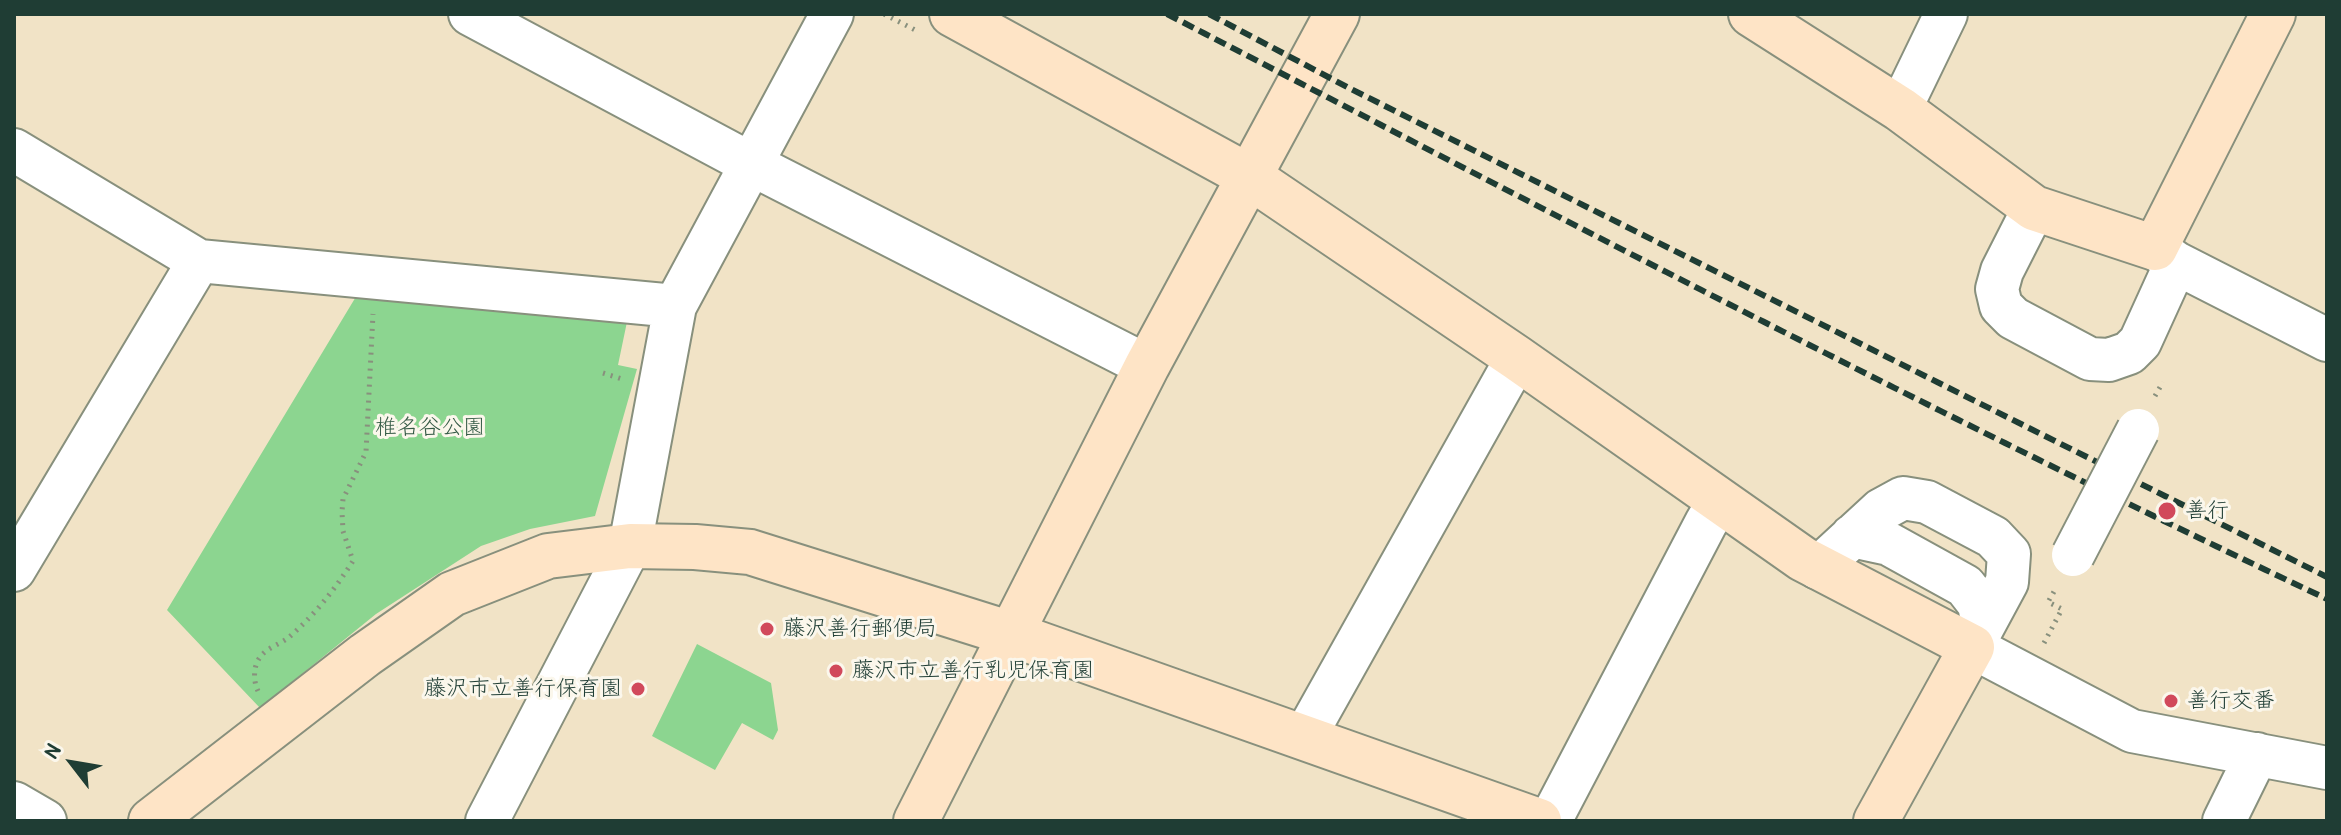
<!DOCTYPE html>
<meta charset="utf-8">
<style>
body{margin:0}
#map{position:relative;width:2341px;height:835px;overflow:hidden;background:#f1e3c6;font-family:"Patrick Hand",sans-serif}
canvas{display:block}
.frame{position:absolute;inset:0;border:16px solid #1f3d34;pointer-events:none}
.north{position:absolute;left:32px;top:723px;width:80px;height:80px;-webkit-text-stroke:6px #fbf7ec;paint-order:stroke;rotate:301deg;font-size:22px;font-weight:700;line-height:32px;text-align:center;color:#1f3d34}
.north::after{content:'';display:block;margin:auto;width:28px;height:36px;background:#1f3d34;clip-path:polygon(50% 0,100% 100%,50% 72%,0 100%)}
</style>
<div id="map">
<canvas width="2341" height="835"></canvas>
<div class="frame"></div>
<div class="north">N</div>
</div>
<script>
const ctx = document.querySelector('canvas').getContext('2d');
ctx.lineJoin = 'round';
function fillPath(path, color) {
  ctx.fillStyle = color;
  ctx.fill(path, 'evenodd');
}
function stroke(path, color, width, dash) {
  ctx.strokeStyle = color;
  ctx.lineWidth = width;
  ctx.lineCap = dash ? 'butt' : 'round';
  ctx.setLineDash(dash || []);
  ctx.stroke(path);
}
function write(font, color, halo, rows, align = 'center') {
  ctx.font = font + ' "Patrick Hand","Klee One",sans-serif';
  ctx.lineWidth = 6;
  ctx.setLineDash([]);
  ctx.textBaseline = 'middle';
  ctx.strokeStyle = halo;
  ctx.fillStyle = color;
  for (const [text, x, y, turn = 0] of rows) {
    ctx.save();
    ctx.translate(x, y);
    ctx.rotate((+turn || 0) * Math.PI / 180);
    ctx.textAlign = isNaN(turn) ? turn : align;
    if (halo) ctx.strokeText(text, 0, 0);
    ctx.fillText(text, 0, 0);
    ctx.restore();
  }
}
const green = new Path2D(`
 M360,290L628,317L618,365L637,369L595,516L530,529L481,546L376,614L260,708L167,610Z
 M697,644L771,683L778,730L773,740L742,723L715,770L652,736Z`);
const path = new Path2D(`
 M884,14L919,32
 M603,373L622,379
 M2155,396L2163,382
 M2044,643L2062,609L2048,602L2056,588
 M258,691C253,681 253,665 261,656C267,648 280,644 288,638C314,616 335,589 353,561L343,531L342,512L343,499L366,452L373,314`);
const street = new Path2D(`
 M470,14L751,164L1147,366
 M1900,109L1946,14
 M14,150L199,261L675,306
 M2034,208L2002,271L1997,289L2001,306L2013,318L2090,359L2109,360L2129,353L2140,342L2176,263
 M2155,248L2176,263L2327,340
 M1852,536L1889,544L1965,586L1979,604L1983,627
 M1818,568L1881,510L1903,498L1927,502L1993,537L2009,554L2007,582L1972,647L2132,731L2327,768
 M14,570L199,261
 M1304,738L1517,358
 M14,803L45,821
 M487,821L630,546L675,306L832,14
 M1550,821L1706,523L1719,501
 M2224,821L2257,754`);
const secondary = new Path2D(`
 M952,14L1250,177L1517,358L1803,559L1972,647L1876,821
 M1751,14L1900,109L2034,208L2155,248L2273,14
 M151,821L365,655L452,594L548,556L630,546L695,547L750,552L1011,634L1539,821
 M916,821L1147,366L1337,14`);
const rail = new Path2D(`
 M1167,14C1551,213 1935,414 2327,599
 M1209,14L1349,88L2327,577`);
const streetBridge = new Path2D(`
 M2073,555L2138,430`);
const markers = [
 [2167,511,10,"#d1495b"],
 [767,629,8,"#d1495b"],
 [836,671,8,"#d1495b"],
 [638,689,8,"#d1495b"],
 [2171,701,8,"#d1495b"]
];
const parkNames = [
 ["椎名谷公園",430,428]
];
const poiNames = [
 ["善行",2185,511],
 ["藤沢善行郵便局",783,629],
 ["藤沢市立善行乳児保育園",852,671],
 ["藤沢市立善行保育園",622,689,"right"],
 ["善行交番",2187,701]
];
fillPath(green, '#8cd590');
stroke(street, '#88907d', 46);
stroke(secondary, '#88907d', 48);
stroke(path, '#88907d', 5, [2, 6]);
stroke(street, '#fff', 42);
stroke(secondary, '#fee4c6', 44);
stroke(rail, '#1f3d34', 6, [12, 6]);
stroke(streetBridge, '#88907d', 46, []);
stroke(streetBridge, '#fff', 42);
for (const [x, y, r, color] of markers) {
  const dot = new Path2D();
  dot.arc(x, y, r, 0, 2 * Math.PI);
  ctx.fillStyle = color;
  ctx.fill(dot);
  stroke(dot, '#fbf7ec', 3);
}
write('22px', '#355b46', '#fbf7ec', parkNames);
write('22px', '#1f3d34', '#fbf7ec', poiNames, 'left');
</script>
